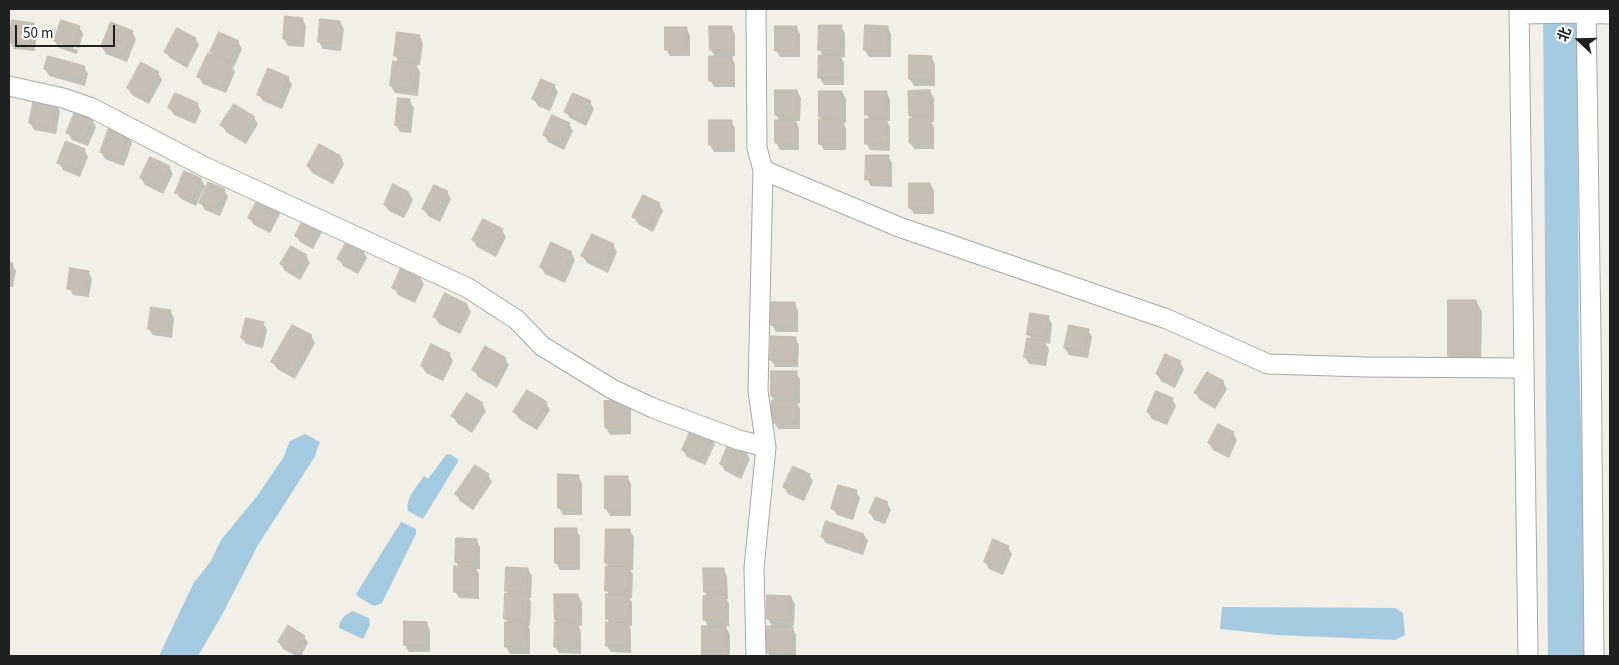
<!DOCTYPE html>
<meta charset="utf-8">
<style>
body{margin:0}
#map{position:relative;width:1619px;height:665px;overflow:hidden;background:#f1efe6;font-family:"Source Sans 3","Noto Sans SC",sans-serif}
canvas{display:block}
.frame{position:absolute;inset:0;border:10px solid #202020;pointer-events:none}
.north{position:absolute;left:1554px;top:15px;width:50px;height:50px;-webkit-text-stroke:4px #fff;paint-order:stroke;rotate:291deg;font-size:14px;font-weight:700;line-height:20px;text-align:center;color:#202020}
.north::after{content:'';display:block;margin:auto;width:18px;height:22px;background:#202020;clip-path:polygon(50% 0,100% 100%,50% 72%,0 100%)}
.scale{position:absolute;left:15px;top:25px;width:100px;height:22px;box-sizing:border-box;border:2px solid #202020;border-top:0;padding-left:6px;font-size:15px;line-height:18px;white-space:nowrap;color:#202020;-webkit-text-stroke:4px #fff;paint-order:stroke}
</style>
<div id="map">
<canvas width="1619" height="665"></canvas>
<div class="frame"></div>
<div class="north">北</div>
<div class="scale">50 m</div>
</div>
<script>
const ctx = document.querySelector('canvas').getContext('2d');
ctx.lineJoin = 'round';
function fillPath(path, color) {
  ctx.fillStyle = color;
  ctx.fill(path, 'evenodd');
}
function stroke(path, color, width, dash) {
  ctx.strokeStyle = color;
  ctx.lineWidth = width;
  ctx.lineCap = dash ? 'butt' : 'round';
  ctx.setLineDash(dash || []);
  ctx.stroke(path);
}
const water = new Path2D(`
 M1543,9H1577L1579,363L1583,481L1587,656H1548C1546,440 1545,225 1543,9Z
 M305,434L320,442L314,458L258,545L223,613L198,656H159L193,584L211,561L221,540L258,495L283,458L290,441Z
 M450,454L459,460L423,519L408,511C405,498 417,487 424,476L428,479L446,455Z
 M401,522L416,529V534L382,603L374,606L360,598L356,594Z
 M1222,607L1395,608L1403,613L1405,635L1395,640L1277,635L1220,629Z
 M353,611L369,618L370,625L363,639L339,628C339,619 346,614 353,611Z`);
const shadow = new Path2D(`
 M302,19L306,26L304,47L288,46L284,39Z
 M340,22L344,29L341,51L323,49L319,42Z
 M34,25L37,31L35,51L14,49L10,42Z
 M820,26L841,27L845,33V57H841L844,63V85H824L820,78L823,56L820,50Z
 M79,27L83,34L79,48L59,42V44L78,50L77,54L59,48L55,41Z
 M731,27L735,34V56H731L735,64V87H714L710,80L715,57L711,50Z
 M796,27L800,34V57H780L776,50Z
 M887,27L891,34V57H869L865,50Z
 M686,28L690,35V56H670L666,49Z
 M132,32L136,39L127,62L106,54L102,47Z
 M419,36L423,43L420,65H416L420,72L418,96L395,93L391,86L394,63H399L395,55Z
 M195,38L199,45L187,68L170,58L166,52Z
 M238,42L242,49L234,67L232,66L235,72L226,93L203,84L199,77L215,58L212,52Z
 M931,57L935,64V86H914L910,79Z
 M84,67L88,74L85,86L49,76L45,69Z
 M158,73L162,80L149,104L132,95L128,88Z
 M288,78L292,85L282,109L263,101L259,95Z
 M554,86L558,92L550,111L538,106L534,99Z
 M797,91L801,98L800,121H795L799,128V150H780L776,143L777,121H780L776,115Z
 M930,91L934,98V122H931L934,127V149H914L910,142L913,120L910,115Z
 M842,92L846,99V123H843L846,128V150H824L820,143L823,121L820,116Z
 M886,92L890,99V121H887L890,127V151L870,150L866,143L870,120L866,114Z
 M35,100L56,104L60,111L56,134L34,130L30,123Z
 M410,101L414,108L411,133L400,132L396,125Z
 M590,102L594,109L586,126L570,118L566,112Z
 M197,104L201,111L195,124L174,115L170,108Z
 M254,118L258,124L246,144L226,132L222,125Z
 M92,120L96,127L88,146L72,140L68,133Z
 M731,122L735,128V152H714L710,145Z
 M569,124L573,131L564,150L548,142L544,135Z
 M128,136L132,143L124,166L105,159L101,152Z
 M84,150L88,157L80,177L63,170L59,163Z
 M888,156L892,163V187L871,186L867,179Z
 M341,157L344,164L333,184L312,173L308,166Z
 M169,167L173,174L163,194L145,185L141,178Z
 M201,179L205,186L196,206L181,199L177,193Z
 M930,184L934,191V214H914L910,208Z
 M224,190L228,197L220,216L205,210L201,203Z
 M447,192L451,199L440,222L428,216L424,209Z
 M409,193L413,200L404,218L389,211L385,205Z
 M659,204L663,211L653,232L638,224L634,217Z
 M276,207L280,214L270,233L254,225L250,218Z
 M318,225L322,232L313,249L300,242L296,236Z
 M502,230L506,237L496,257L477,247L473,240Z
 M613,245L617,252L608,273L587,263L583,256Z
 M363,251L367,258L358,274L343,266L339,259Z
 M571,253L575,260L565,283L545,274L541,267Z
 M306,256L310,263L300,280L285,271L281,264Z
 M9,263L12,264L16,271L13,287H9Z
 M88,272L92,279L89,297L73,295L69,288Z
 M420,277L424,284L415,303L398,295L394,288Z
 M445,295L467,305L471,312L460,334L439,324L435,317Z
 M1476,301L1482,312L1481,366H1455L1449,356Z
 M794,303L798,310V332H776L772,325Z
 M170,311L174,318L172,338L153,335L149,329Z
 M1048,317L1052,324L1050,344L1045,343L1049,349L1046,366L1029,364L1025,357L1032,340L1029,334Z
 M263,323L267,330L263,348L246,344L242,338Z
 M1088,330L1092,337L1088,358L1069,355L1065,348Z
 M311,336L315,343L295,379L277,369L273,362Z
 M795,338L799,345L798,367H775L771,360Z
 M449,354L453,361L443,381L426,373L422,366Z
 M505,359L509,365L497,388L478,377L474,370Z
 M1180,362L1184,369L1175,388L1161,381L1157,374Z
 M796,373L800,379V403H797L800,408V429H778L774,422L775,402L772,396Z
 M1223,382L1227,389L1215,409L1200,400L1196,393Z
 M1172,399L1176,406L1167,425L1152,419L1148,412Z
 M627,401L631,408V434L610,435L606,428L605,402Z
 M546,403L550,410L537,430L519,419L515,412Z
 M482,404L486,411L472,433L457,423L453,416Z
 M1233,433L1237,440L1229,458L1213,450L1209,443Z
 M711,437L715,444L705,465L687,457L683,450Z
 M746,452L750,459L741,479L725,471L721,464Z
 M488,475L492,482L473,510L460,501L456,494Z
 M809,475L813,481L804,501L788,494L784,487Z
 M559,476H578L582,483V515H563L559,508Z
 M606,477H627L631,484V516H610L606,509Z
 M856,491L860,498L853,520L837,515L833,508Z
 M887,503L891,510L885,524L874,520L870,513Z
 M576,530L580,536V570H560L556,563Z
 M630,531L634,537L633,570H630L633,574L632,598H629L632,602V626H629L631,630V653L611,652L607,646L610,623L607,619L609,595L607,590L609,567L606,563Z
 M864,535L868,541L863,555L826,543L822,537Z
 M457,540H476L480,547V569H476L479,574V599L459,598L455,591L459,567L456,562Z
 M1008,547L1012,554L1003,575L989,569L985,562Z
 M528,569L532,576L531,598H529L531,602L530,626H528L530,630V654H510L506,647L508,623L506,619L509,595L506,590Z
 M723,569L727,576L728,599H726L729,603V626H725L730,634V656H704L709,628L705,620L708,597L705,592V570Z
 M578,595L582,602V626H578L581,631V654L559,653L555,646L558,624L556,620Z
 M769,597H791L795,604L794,626H791L796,635V656H770L768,653V628H773L768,619Z
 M426,623L430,630V652H409L405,645Z
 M304,636L308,643L301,656H296L283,649L279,642Z`);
const building = new Path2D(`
 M285,16L303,18L301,41L283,39Z
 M320,19L340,21L338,44L318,42Z
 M12,20L34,23L31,45L9,42Z
 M61,20L80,26L73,48L54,41Z
 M111,22L133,31L124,56L101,47Z
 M819,25H842L841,51L818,50Z
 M865,25L888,26V51L864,50Z
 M709,26H732V50H710Z
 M775,26H797V51H775Z
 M665,27H687V50H665Z
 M177,28L196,38L183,62L164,52Z
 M219,32L239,41L230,61L210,52Z
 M397,32L420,35L417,59L394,56Z
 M208,53L232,64L222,87L197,77Z
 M819,55H841V78H818Z
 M909,55L932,56L931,80L909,79Z
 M48,56L85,66L81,79L44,69Z
 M709,56H732V81H709Z
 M393,61L417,64L414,89L390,86Z
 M141,62L159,72L145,98L127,88Z
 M268,68L289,77L278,103L257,95Z
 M541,79L555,85L547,105L532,99Z
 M775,90H797V115H775Z
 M930,90L931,115L909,116L908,91Z
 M819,91H842V117H819Z
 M865,91H887V115H865Z
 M175,93L198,103L191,118L168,108Z
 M573,93L591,101L582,120L564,112Z
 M34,98L57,103L52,128L29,123Z
 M398,98L410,99L408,126L395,125Z
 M234,104L255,117L242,138L220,125Z
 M75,112L93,119L84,140L66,133Z
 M552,115L570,123L561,143L543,135Z
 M931,118V143H909V119Z
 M819,119L843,120V144H819Z
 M865,119H887V144H865Z
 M709,120H732V145H709Z
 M775,120H796V144L775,143Z
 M109,128L129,135L120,160L100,152Z
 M66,141L85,149L76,171L57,163Z
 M319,144L341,156L329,178L307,166Z
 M866,155H889L888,180H865Z
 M150,157L170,166L160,187L140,178Z
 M184,171L201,178L192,200L175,193Z
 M208,182L225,189L216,210L199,203Z
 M909,183H930V208H909Z
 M393,184L409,192L401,212L384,205Z
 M434,185L448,191L436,216L422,209Z
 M643,195L660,203L649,225L632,217Z
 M259,197L277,206L266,227L248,218Z
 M305,216L319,224L309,243L295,236Z
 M483,219L503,229L492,251L472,240Z
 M592,234L614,244L604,267L581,256Z
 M347,241L364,250L354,268L337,259Z
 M551,242L572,252L561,277L540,267Z
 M291,246L307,255L296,274L280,264Z
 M9,262L13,263L10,281H9Z
 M70,268L89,271L86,291L67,289Z
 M401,268L421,276L411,297L392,288Z
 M445,293L467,304L456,328L433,317Z
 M1448,300H1476V356H1448Z
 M771,302H795V325H771Z
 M151,307L171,310L168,332L148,329Z
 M1030,313L1049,316L1046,337L1027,335Z
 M246,318L264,322L259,342L241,338Z
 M292,325L312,335L291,373L271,362Z
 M1069,325L1089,329L1084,352L1064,348Z
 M771,336L796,337L795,361L770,360Z
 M1027,338L1045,341L1043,359L1024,357Z
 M431,344L450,353L439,375L421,366Z
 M485,346L506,358L493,382L472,370Z
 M1165,354L1181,361L1172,382L1156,374Z
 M771,371H797L796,396H771Z
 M1207,372L1224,381L1211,403L1194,393Z
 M527,390L547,402L533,424L513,412Z
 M1156,391L1173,398L1163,419L1147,412Z
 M467,393L483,403L467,427L451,416Z
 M628,400V428H605L604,401Z
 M772,400H797V423H772Z
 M1218,424L1234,432L1225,451L1208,443Z
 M692,427L712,436L701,459L682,450Z
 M729,443L747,451L737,472L720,464Z
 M475,465L489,474L469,504L455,494Z
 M793,466L810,474L800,495L783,487Z
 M558,474L579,475L578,509L558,508Z
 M605,476H628L627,509H605Z
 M838,485L857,490L850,514L831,509Z
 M876,497L888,502L881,518L869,513Z
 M826,521L864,534L860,549L821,537Z
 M555,528H577V563H555Z
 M606,529H630V563H605Z
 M456,538L477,539L476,563L455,562Z
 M993,539L1009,546L999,569L984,562Z
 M454,566H476V592H454Z
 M606,566H629V591H605Z
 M506,567L528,568L527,592L505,591Z
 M703,568H724L725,592H704Z
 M505,593L528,594L527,620L504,619Z
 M554,594H578L579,619L555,620Z
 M606,594H629V619H606Z
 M726,595V620H703V596Z
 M767,595L791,596V620L767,619Z
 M404,621L427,622L426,646L404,645Z
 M505,622H527V647H505Z
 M555,622L578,623L577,647H554Z
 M606,622H628V646H606Z
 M288,625L305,636L296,652L278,642Z
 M702,626H726L727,655H702Z
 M767,626L793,627V654L767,653Z`);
const minor = new Path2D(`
 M756,9L757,148L763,170L758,391L766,447L754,568L756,656
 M1519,9L1528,656
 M1586,9L1591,336L1594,656
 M1519,14L1580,13L1610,14
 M9,86L63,98L92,108L205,167L468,288L517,320L542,346L612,389L653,408L739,440L766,447
 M763,170L899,227L1167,319L1268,364L1365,367L1524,368`);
fillPath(water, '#a4cae2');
fillPath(shadow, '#0003');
fillPath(building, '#c6bfb5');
stroke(building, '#c4b9a8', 1);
stroke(minor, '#a7a7a7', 21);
stroke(minor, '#fff', 19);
</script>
